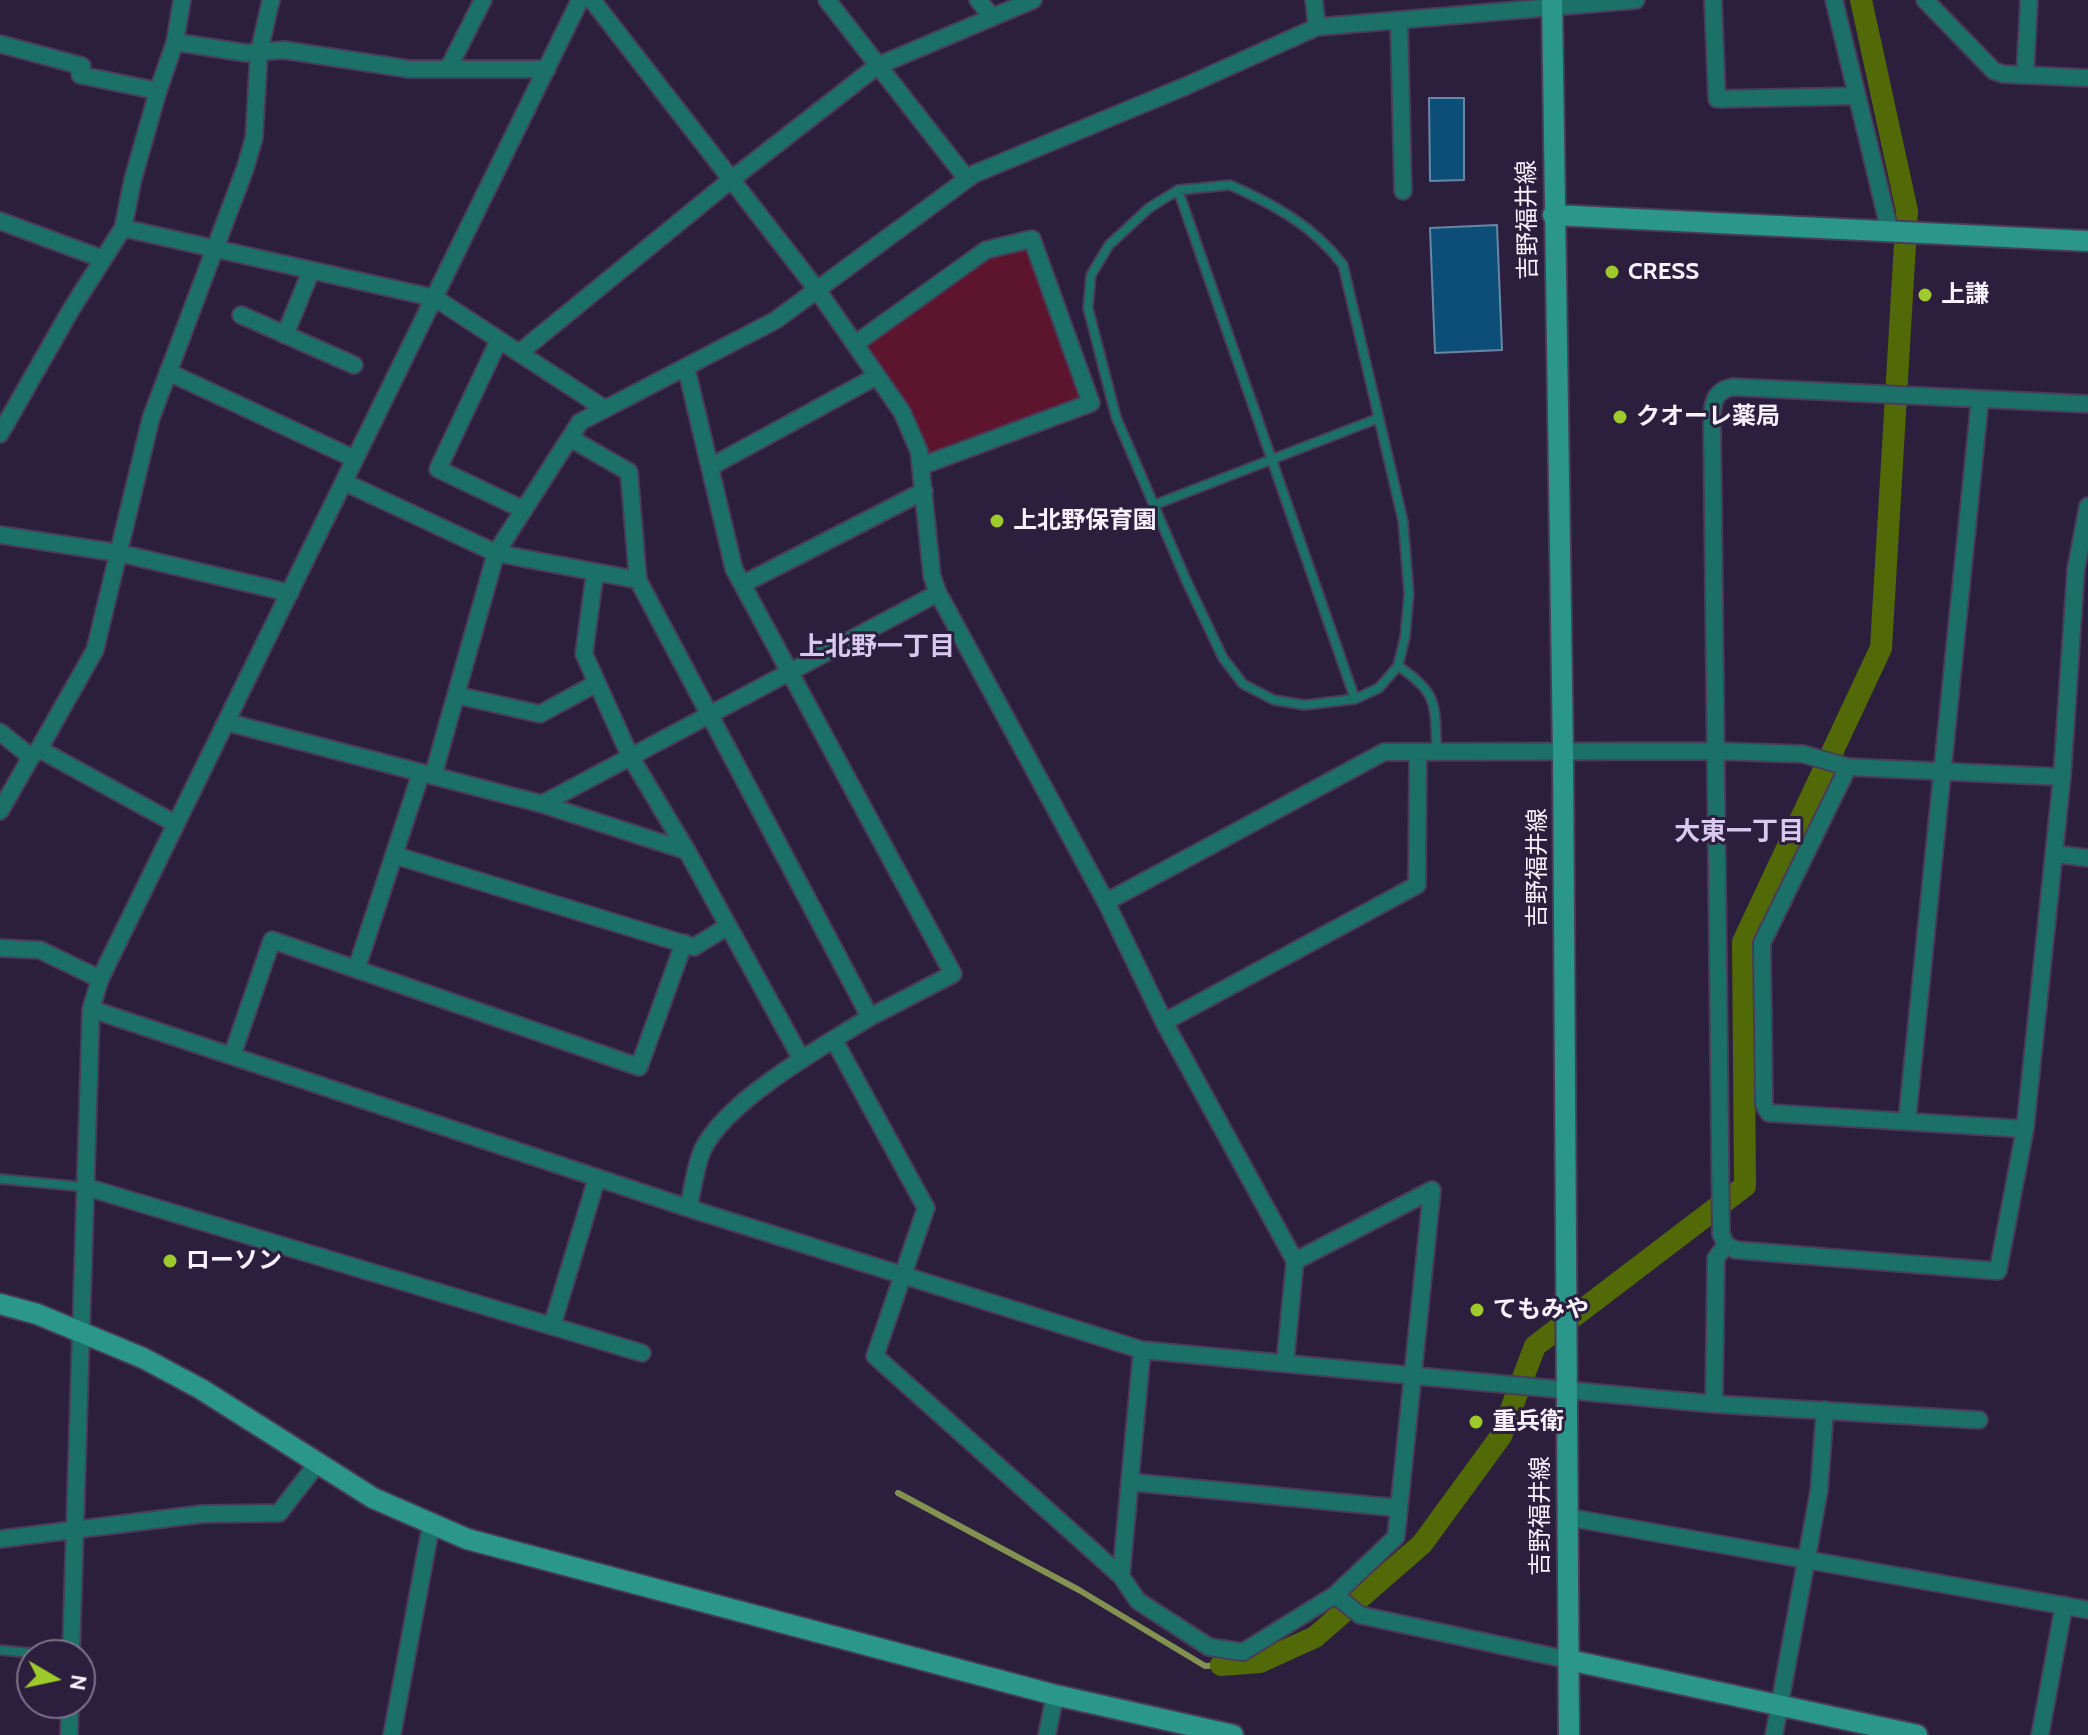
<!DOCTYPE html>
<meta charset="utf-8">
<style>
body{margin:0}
#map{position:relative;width:2088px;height:1735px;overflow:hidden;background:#2c1e3d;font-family:Cabin,sans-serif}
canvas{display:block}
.north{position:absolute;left:16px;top:1639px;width:80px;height:80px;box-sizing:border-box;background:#2c1e3d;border:2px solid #7d738a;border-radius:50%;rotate:99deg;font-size:22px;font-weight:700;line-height:32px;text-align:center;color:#f7f2fe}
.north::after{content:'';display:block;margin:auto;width:28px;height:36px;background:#9fca2c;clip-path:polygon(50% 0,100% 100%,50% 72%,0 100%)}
</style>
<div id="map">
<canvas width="2088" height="1735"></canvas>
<div class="north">N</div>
</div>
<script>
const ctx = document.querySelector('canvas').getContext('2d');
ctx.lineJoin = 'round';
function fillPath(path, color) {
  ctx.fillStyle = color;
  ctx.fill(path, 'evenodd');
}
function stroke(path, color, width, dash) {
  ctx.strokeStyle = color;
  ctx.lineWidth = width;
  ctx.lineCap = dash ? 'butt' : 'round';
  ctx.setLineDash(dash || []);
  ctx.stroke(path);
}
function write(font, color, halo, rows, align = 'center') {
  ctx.font = font + ' Cabin,"Noto Sans JP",sans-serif';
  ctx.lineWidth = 6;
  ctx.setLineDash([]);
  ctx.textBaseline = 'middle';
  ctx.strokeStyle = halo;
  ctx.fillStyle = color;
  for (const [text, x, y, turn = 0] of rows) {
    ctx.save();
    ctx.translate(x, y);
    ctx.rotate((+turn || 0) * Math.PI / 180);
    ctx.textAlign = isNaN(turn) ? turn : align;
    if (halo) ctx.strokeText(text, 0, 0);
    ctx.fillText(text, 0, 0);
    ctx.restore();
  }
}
const green = new Path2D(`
 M1032,239L1083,406L921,466L855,344L978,256Z`);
const stream = new Path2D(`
 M898,1493L1079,1590L1205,1666L1221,1665`);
const canal = new Path2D(`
 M1221,1665L1260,1662L1315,1637L1422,1544L1501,1436L1535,1346L1745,1186L1743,942L1881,648L1907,211L1861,0`);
const building = new Path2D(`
 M1429,98H1464V180L1430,181Z
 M1497,225L1502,350L1435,353L1430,228Z`);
const lane = new Path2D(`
 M1230,185C1273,204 1314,226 1343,265L1403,521L1409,594L1405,637L1398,666L1379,688L1355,699L1305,705L1274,700L1243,684L1223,658L1186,580L1116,417L1088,308L1091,275L1109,245L1149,208L1178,190Z
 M1178,190L1355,699
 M1154,505L1379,418
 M1398,666C1440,694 1434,705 1437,752
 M0,1179L85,1187
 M0,1650L51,1655`);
const street = new Path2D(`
 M592,0L818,291L902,412L919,451L932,576L938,593L1106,902L1164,1022L1295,1261L1285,1363
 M827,0L967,179
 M978,0L992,17
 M1314,0L1317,27
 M1713,0L1717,99L1857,96
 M1834,0L1890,232
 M1925,0L1994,71L2003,74L2088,78
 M1399,20L1403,191
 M175,42L246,53L284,50L409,69H547
 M0,44L82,66L80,75L158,91
 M448,69L483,0
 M2025,75L2029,0
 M0,221L103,259
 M123,228L435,298L605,409
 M241,315L354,365
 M285,335L311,271
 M499,340L438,469L524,510
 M855,344L986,250L1032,239L1091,403L921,466
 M519,353L732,179L877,66L1033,0
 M686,367L734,569L953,974L870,1017
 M168,372L355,459
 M2088,404L1733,387C1716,390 1713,400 1712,416L1721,1234L1726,1245L1736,1250L1998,1271L2025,1129L2062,777L2076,569L2088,506
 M0,434L72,308L123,228L133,179L158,91L175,42L182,0
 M570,438L629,472L638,580
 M710,467L877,376
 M344,482L496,553L638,580L870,1017C822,1047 728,1099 703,1149C695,1166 693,1190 688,1208
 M0,535L119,553L290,593
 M595,572L584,654L630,756L687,851L802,1060
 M743,584L924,491
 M456,695L540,714L597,683
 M226,722L542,804L687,851
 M0,732L31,757L39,749L95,650L151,418L245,169L254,138L259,52L271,0
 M39,749L176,824
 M1848,767L1762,943L1764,1105L1769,1113L2025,1129
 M433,776L496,553L580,422L776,320L974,174L1186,86L1317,27L1636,0
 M542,804L938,593
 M0,811L31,757
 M2055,854L2088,858
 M394,855L694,947L728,926
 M1106,902L1384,752L1715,751L1803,754L1848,767L2062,777
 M0,948L40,950L100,979
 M357,967L421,773
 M91,1009L688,1208L1142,1350L1714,1404L1979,1420
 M1164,1022L1417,885L1418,752
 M834,1040L926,1208L875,1356L1121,1576L1138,1601L1209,1647L1243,1652L1335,1595L1396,1537L1432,1190L1295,1261
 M232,1056L272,940L639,1067L684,943
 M1907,1121L1980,399
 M86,1187L642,1353
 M552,1326L597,1178
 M1714,1404L1716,1258L1726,1245
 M1130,1482L1399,1508
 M1567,1517L2088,1610
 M0,1539L202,1514L279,1513L317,1464
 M1121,1576L1142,1350
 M1335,1595L1360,1615L1569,1660
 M71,1655L91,1009L100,979L580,0
 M69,1735L70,1703
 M392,1735L431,1525
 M1047,1735L1055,1695
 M1774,1735L1819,1491L1825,1410
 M2040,1735L2064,1605`);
const secondary = new Path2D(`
 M1552,0L1563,753L1569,1735
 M1553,215L2088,241
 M0,1304L37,1314L143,1358L201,1389L373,1498L467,1539L1055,1695L1233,1735
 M1569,1660L1917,1735`);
const markers = [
 [1612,272,8,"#9fca2c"],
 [1925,295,8,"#9fca2c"],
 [1620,417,8,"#9fca2c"],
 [997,521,8,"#9fca2c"],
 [170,1261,8,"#9fca2c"],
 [1477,1310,8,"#9fca2c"],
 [1476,1422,8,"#9fca2c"]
];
const streetNames = [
 ["吉野福井線",1528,220,-91],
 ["吉野福井線",1538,868,-90],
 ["吉野福井線",1541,1516,-90]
];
const poiNames = [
 ["CRESS",1628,272],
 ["上謙",1941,295],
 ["クオーレ薬局",1636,417],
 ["上北野保育園",1013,521],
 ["ローソン",186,1261],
 ["てもみや",1493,1310],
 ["重兵衛",1492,1422]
];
const neighbourhoodNames = [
 ["上北野一丁目",877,647],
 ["大東一丁目",1739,832]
];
fillPath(green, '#5d152e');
stroke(stream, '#839250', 6);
stroke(canal, '#516906', 22);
fillPath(building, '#0d4e79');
stroke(building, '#6688a4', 2);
stroke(lane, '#483c58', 12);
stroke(street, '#483c58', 20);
stroke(secondary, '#483c58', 24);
stroke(lane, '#1b7168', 8);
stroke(street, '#1b7168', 16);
stroke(secondary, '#2b978b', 20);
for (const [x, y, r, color] of markers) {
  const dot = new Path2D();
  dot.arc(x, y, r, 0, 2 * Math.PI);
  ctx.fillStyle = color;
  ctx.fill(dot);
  stroke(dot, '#2c1e3d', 3);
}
write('24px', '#f7f2fe', '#2c1e3d', streetNames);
write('bold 24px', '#f7f2fe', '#2c1e3d', poiNames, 'left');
write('bold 26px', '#d9c8f0', '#2c1e3d', neighbourhoodNames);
</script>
